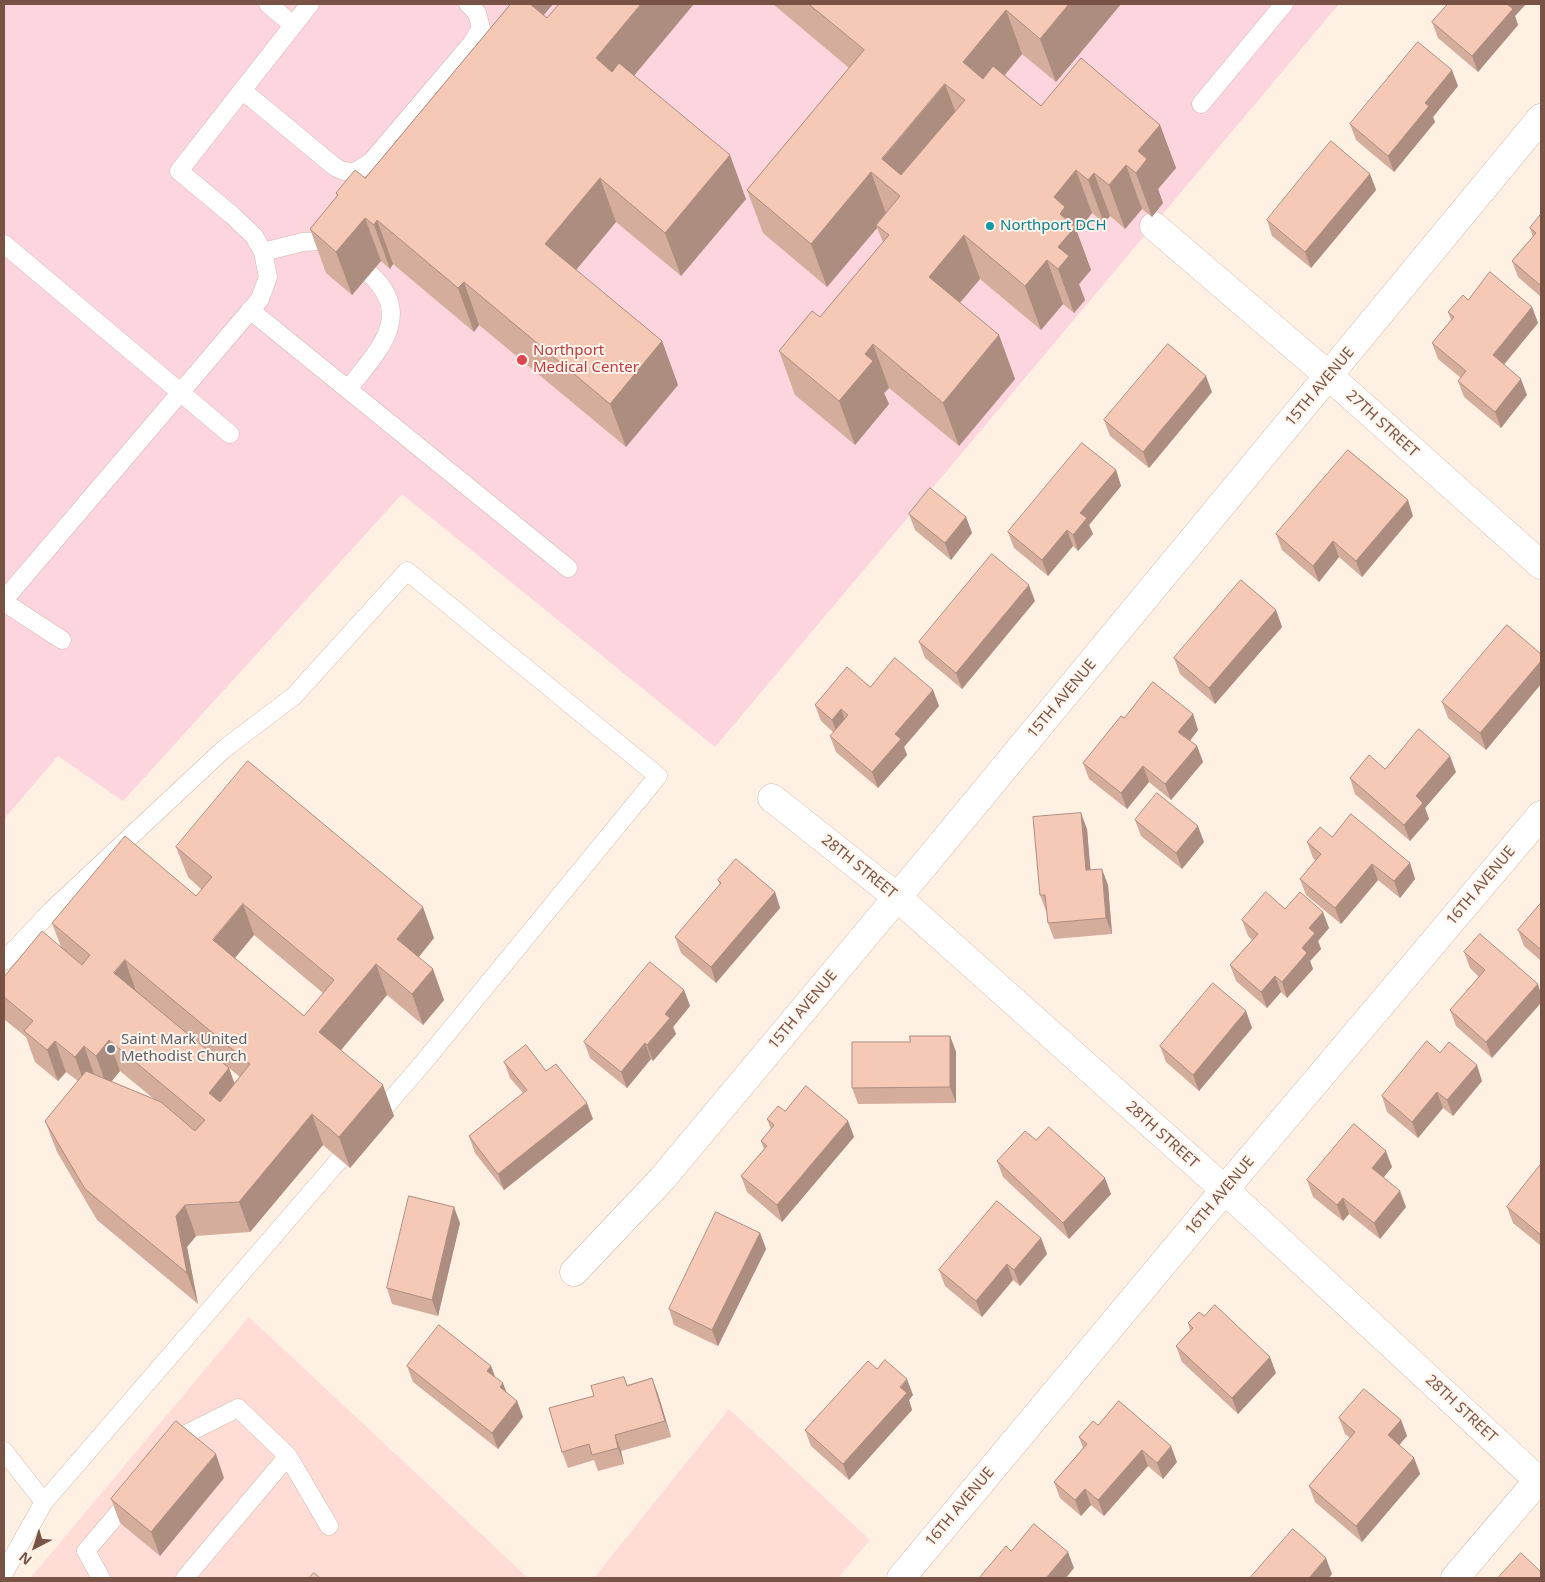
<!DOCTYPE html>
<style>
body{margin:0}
#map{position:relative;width:1545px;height:1582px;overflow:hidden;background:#fef0e2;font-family:"Noto Sans",sans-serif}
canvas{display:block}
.frame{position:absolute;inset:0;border:5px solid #795246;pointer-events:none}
.north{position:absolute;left:10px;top:1522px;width:50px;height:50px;-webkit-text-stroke:4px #fff5eb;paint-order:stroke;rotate:220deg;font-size:14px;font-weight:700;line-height:20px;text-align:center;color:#795246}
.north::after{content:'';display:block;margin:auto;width:18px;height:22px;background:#795246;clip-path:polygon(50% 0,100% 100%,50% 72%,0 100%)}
</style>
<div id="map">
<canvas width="1545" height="1582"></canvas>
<div class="frame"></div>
<div class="north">N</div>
</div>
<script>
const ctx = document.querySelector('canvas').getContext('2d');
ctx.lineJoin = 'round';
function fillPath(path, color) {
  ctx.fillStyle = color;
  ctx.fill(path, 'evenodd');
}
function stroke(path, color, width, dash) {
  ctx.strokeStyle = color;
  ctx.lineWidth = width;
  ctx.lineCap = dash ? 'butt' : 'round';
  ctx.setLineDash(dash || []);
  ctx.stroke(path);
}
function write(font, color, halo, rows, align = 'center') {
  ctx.font = font + ' "Noto Sans",sans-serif';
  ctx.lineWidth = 4;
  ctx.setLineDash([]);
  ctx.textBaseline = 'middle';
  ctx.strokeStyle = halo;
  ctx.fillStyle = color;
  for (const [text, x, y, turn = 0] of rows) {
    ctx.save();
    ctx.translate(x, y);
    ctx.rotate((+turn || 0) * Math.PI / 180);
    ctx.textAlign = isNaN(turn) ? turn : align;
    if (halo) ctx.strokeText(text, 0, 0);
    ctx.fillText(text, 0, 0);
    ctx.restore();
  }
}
const commercial = new Path2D(`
 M249,1317L528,1578H33L32,1576Z
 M729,1409L870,1540L838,1578H594Z`);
const medical = new Path2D(`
 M4,4H1339L715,747L402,494L123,801L58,756L4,819Z`);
const service = new Path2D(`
 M268,4L293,25
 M242,90L335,167C351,176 358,171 371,162L472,43L481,28L477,13L468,4
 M1201,104L1284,4
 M4,244L230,434
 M263,252L303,242L320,241L336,249
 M250,310L568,568
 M348,389C376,353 416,316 370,274
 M4,600L260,299L268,277L263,252L254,236L233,216L179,171L310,4
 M4,602L62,640
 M4,961L52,910L224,749L294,696L407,571L658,776L423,1063L384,1108
 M173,1449L186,1434L238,1408L288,1456L185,1578
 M4,1451L44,1502
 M288,1456L329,1526
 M4,1573L44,1502L340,1159
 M101,1578L86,1551L132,1497`);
const minor = new Path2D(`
 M1154,226L1329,376L1541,565
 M772,798L897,897L1225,1190L1541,1483
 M574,1272L662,1179L920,870L1541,118
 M901,1578L1247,1163L1541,815
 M1455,1578L1541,1477`);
const wall = new Path2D(`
 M507,4H553L543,15L634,76L746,199L681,276L616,222L576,270L662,341L678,385L626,447L479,325L474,332L393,264L390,269L381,261L352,295L326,273L310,229L337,197L336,193L365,178L509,6Z
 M773,4H1121L1056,82L1022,54L1005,75L1041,106L1160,125L1176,168L1158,189L1163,203L1152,217L1142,209L1125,229L1110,216L1104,223L1092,213L1077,232L1091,270L1079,284L1085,300L1074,313L1063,304L1041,330L980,279L960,303L999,335L1015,379L959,446L889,388L884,393L889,404L855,445L795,395L779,351L820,317L883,242L877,228L827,287L763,233L747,190L849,68Z
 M1448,4H1526L1515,16L1518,25L1478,72L1438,38L1432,22Z
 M1458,86L1433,117L1435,122L1394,172L1356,140L1350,124Z
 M1370,174L1376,190L1311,268L1272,236L1267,220Z
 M1541,214V297L1518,277L1512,261L1533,237L1530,228Z
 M1468,300L1532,307L1538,323L1504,365L1527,395L1501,428L1464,397L1458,381L1461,378L1438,359L1432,343L1451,320L1448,312Z
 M1212,392L1149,468L1110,436L1104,420Z
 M1116,470L1121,486L1089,525L1093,534L1078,551L1073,546L1048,576L1014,548L1008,532Z
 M909,514L966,517L972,533L951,560L915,530Z
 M1413,516L1362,577L1339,557L1319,582L1282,550L1276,534Z
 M1035,601L962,689L925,658L919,642Z
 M1276,610L1282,627L1215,704L1180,674L1174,658Z
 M1541,654V684L1486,750L1448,718L1442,702Z
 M870,687L933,690L939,706L904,747L907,755L878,788L836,752L830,736L834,733L821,721L815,705Z
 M1193,714L1198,730L1190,741L1197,746L1203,762L1171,800L1149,782L1127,809L1089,779L1083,763L1124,718Z
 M1385,769L1456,772L1425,808L1429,819L1410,841L1355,794L1350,778Z
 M1135,820L1204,842L1182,869L1141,836Z
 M1087,829L1090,870L1108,885L1112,934L1054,939L1048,923L1047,911H1046L1040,895Z
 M1332,837L1410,863L1415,879L1400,898L1378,880L1341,924L1306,895L1300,879L1316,861L1313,858L1307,842Z
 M176,847L434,938L419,957L444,1000L423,1025L387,995L341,1050L394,1116L350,1168L323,1145L250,1232L196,1236L187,1247L198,1304L97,1220L57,1152L45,1121L78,1081L66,1072L58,1081L35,1062L26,1037L5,1020L4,1015V977L61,947L52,923L196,896L202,890L188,877ZM254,935L323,993L304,1016L235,958ZM136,991L240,1077L234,1083L229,1068ZM120,1071L154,1099L111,1082Z
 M718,880L775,892L780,908L716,983L681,953L675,937L720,885Z
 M1541,903V961L1524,946L1518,930Z
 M1285,909L1329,928L1318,941L1321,949L1310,961L1313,969L1287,998L1281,992L1267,1008L1236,981L1230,965L1252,940L1248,936L1242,920Z
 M1464,952L1538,984L1492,1058L1456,1026L1450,1010L1479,977L1470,968Z
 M684,990L690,1006L673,1027L676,1034L653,1061L651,1059L627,1088L590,1058L584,1042Z
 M1246,1011L1252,1028L1199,1091L1166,1062L1160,1046Z
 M950,1036L956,1052V1103L858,1104L852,1088L910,1042Z
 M1440,1053L1482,1081L1453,1116L1443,1108L1418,1138L1387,1112L1382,1096Z
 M504,1062L593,1119L504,1190L475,1153L469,1136L523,1093L510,1078Z
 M785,1111L848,1121L854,1137L782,1222L747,1192L741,1176L764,1149L761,1141L771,1129L767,1119Z
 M1036,1140L1111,1194L1069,1239L1003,1177L997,1161Z
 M1541,1164V1246L1513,1223L1507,1207Z
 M1392,1167L1384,1177L1406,1207L1380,1239L1349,1214L1343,1221L1313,1197L1307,1180Z
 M460,1223L438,1316L392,1304L387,1288Z
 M760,1233L766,1249L718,1346L674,1325L669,1309Z
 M1041,1238L1047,1254L1020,1286L1013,1280L982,1317L945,1286L939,1270Z
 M1204,1316L1276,1373L1238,1414L1182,1362L1176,1346L1190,1330L1188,1323Z
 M407,1366H491L495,1377L506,1393L517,1401L523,1417L498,1449L413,1382Z
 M877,1369L913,1395L909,1400L912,1410L849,1480L811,1446L805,1430Z
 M624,1377L627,1385L652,1378L658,1394L671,1437L621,1451L624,1464L598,1471L594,1460L568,1468L562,1452L594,1396Z
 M1339,1418L1401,1420L1407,1436L1399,1445L1414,1458L1420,1474L1362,1542L1315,1502L1309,1486L1350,1438L1345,1434Z
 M1098,1425L1177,1462L1163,1479L1148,1466L1104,1516L1091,1505L1081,1516L1060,1498L1054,1482L1083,1448L1079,1437Z
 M224,1478L160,1556L120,1523L111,1499Z`);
const shadedWall = new Path2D(`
 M526,4H553L534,27Z
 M641,4H694L612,102L596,58Z
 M1069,4H1121L1056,82L1040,39Z
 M1507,4H1526L1515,16L1518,25L1478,72L1472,56Z
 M1006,10L1022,54L979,106L963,62Z
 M1452,70L1458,86L1433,117L1435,122L1394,172L1388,156L1425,103Z
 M945,84L961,127L901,199L882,159Z
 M1160,125L1176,168L1158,189L1163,203L1152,217L1136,173L1138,151Z
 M730,155L746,199L681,276L665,233Z
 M1126,165L1142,209L1125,229L1109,185Z
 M1076,170L1092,213L1077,232L1091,270L1079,284L1085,300L1074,313L1058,269V247L1054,197Z
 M871,172L887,216L876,225L877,228L827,287L811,244Z
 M1094,173L1110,216L1104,223L1088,180Z
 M1370,174L1376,190L1311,268L1305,252Z
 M600,178L616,222L561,288L545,244Z
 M365,218L381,261L352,295L336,252Z
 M377,220L393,264L390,269L374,225Z
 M964,235L980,279L945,320L929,277Z
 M1047,260L1063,304L1041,330L1025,286Z
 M464,282L479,325L474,332L458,288Z
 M1532,307L1538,323L1498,371L1493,355Z
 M999,335L1015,379L959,446L943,403Z
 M662,341L678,385L626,447L610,404Z
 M873,344L889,388L884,393L889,404L855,445L839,401L865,354Z
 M1206,376L1212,392L1149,468L1143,452Z
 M1521,379L1527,395L1501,428L1495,412Z
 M1116,470L1121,486L1089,525L1093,534L1078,551L1073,535L1080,513Z
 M1408,500L1413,516L1362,577L1356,561Z
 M966,517L972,533L951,560L945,543Z
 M1067,530L1073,546L1048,576L1042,560Z
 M1333,541L1339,557L1319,582L1313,566Z
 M1029,585L1035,601L962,689L956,673Z
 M1276,610L1282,627L1215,704L1209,688Z
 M1541,661V684L1486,750L1480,733Z
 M933,690L939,706L904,747L907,755L878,788L872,772L895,734Z
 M841,709L847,725L838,736L832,720Z
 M1193,714L1198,730L1184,748L1178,732Z
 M1197,746L1203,762L1171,800L1165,784Z
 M1450,756L1456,772L1425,808L1429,819L1410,841L1404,825L1416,796Z
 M1143,766L1149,782L1127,809L1121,793Z
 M1081,813L1087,829L1092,887L1086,870Z
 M1198,826L1204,842L1182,869L1176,853Z
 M1410,863L1415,879L1400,898L1394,881Z
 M1372,864L1378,880L1341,924L1335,908Z
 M1102,869L1108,885L1112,934L1106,918Z
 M775,892L780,908L716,983L711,967Z
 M243,904L254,935L224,971L213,940Z
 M423,907L434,938L408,970L397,939Z
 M1323,912L1329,928L1318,941L1321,949L1310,961L1313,969L1287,998L1282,982L1302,948L1309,928Z
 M125,960L136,991L125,1004L114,973Z
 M376,964L387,995L331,1062L319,1032Z
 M433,969L444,1000L423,1025L412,994Z
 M1275,976L1281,992L1267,1008L1261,992Z
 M1538,984L1541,994V1003L1492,1058L1486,1042Z
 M684,990L690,1006L673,1027L676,1034L653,1061L647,1045L665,1014Z
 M1246,1011L1252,1028L1199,1091L1193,1075Z
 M950,1036L956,1052V1103L950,1087Z
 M109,1040L120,1071L107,1087L96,1056Z
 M55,1041L66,1072L58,1081L47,1050Z
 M645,1043L651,1059L627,1088L621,1072Z
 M84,1046L95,1077L86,1088L75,1057Z
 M1477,1065L1482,1081L1453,1116L1447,1100Z
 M229,1068L240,1099L220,1123L209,1093Z
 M383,1085L394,1116L350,1168L339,1137Z
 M1437,1092L1443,1108L1418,1138L1412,1122Z
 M587,1103L593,1119L504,1190L498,1174Z
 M312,1114L323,1145L250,1232L239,1202Z
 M848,1121L854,1137L782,1222L777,1205Z
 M1386,1151L1392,1167L1378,1184L1372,1168Z
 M1105,1178L1111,1194L1069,1239L1063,1223Z
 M1400,1191L1406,1207L1380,1239L1374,1223Z
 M1343,1198L1349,1214L1343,1221L1337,1205Z
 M185,1205L196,1236L187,1247L198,1304L187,1273L176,1216Z
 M454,1207L460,1223L438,1316L432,1300Z
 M760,1233L766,1249L718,1346L712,1330Z
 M1041,1238L1047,1254L1020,1286L1014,1270Z
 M1007,1264L1013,1280L982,1317L976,1301Z
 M1270,1357L1276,1373L1238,1414L1232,1398Z
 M491,1366L497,1382L487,1371Z
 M652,1378L658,1394L671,1437L665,1421Z
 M907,1379L913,1395L909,1400L912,1410L849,1480L843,1464Z
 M503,1383L509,1399L500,1387Z
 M517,1401L523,1417L498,1449L492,1433Z
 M1401,1420L1407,1436L1394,1451L1388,1435Z
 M615,1435L621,1451L624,1464L618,1448Z
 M1171,1446L1177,1462L1163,1479L1157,1463Z
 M1142,1450L1148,1466L1104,1516L1098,1500Z
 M216,1454L224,1478L160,1556L151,1532Z
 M1414,1458L1420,1474L1362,1542L1356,1526Z
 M1085,1489L1091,1505L1081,1516L1075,1500Z
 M1068,1552L1074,1568L1066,1578H1046Z
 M1326,1558L1332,1574L1329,1578H1309Z`);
const building = new Path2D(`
 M511,4H530L547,18L559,4H641L596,58L612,72L619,63L730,155L665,233L600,178L545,244L662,341L610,404L464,282L458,288L377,220L374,225L365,218L336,252L310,229L338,195L336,193L355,170L365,178Z
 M809,4H1069L1040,39L1006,10L963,62L983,79L993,66L1041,106L1081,58L1160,125L1138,151L1147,159L1136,173L1126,165L1109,185L1094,173L1088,180L1076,170L1054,197L1065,207L1060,214L1075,227L1058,247L1069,256L1058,269L1047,260L1025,286L964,235L929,277L999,335L943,403L873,344L865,354L873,361L839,401L779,351L812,311L820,317L889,235L876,225L900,196L871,172L811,244L747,190L864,50ZM945,84L965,100L901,175L882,159Z
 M1448,4H1507L1513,9L1472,56L1432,22Z
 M1418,42L1452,70L1425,103L1429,106L1388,156L1350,124Z
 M1331,141L1370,174L1305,252L1267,220Z
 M1541,214V286L1512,261L1536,233L1530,228Z
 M1490,272L1532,307L1493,355L1521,379L1495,412L1458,381L1466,371L1432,343L1454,317L1448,312L1463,295L1468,300Z
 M1168,344L1206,376L1143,452L1104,420Z
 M1082,443L1116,470L1080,513L1087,518L1073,535L1067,530L1042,560L1008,532Z
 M1348,450L1408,500L1356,561L1333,541L1313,566L1276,534Z
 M930,488L966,517L945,543L909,514Z
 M992,554L1029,585L956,673L919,642Z
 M1241,580L1276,610L1209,688L1174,658Z
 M1507,625L1541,654V661L1480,733L1442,702Z
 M895,658L933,690L895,734L901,739L872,772L830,736L848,715L841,709L832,720L815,705L847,667L870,687Z
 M1153,682L1193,714L1178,732L1197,746L1165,784L1143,766L1121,793L1083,763L1121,716L1124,718Z
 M1419,729L1450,756L1416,796L1423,803L1404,825L1350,778L1369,755L1385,769Z
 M248,761L423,907L397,939L433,969L412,994L376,964L319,1032L383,1085L339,1137L312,1114L239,1202L185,1205L176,1216L187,1273L85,1189L45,1121L86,1071L161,1102L195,1131L205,1120L109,1040L96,1056L84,1046L75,1057L55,1041L47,1050L24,1031L33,1021L4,997V977L42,931L82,965L90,955L52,923L125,836L196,896L212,877L176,847ZM243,904L334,980L304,1016L213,940ZM125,960L250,1064L220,1102L209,1093L229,1068L114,973Z
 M1157,793L1198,826L1176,853L1135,820Z
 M1081,813L1086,870L1102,869L1106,918L1048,923L1045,895H1040L1033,817Z
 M1351,814L1410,863L1394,881L1372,864L1335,908L1300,879L1321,854L1307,842L1320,827L1332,837Z
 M736,859L775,892L711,967L675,937L721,883L718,880Z
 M1266,892L1285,909L1300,892L1323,912L1309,928L1315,933L1302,948L1307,953L1282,982L1275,976L1261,992L1230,965L1258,934L1242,920Z
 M1541,903V950L1518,930Z
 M1480,934L1538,984L1486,1042L1450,1010L1485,970L1464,952Z
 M650,962L684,990L665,1014L670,1018L647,1045L645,1043L621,1072L584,1042Z
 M1213,983L1246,1011L1193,1075L1160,1046Z
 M910,1036H950V1087L852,1088V1042H910Z
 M1427,1041L1440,1053L1449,1042L1477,1065L1447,1100L1437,1092L1412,1122L1382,1096Z
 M526,1045L546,1071L556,1064L587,1103L498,1174L469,1136L527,1090L504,1062Z
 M806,1086L848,1121L777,1205L741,1176L767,1146L761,1141L774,1125L767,1119L778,1106L785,1111Z
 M1354,1124L1386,1151L1372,1168L1400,1191L1374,1223L1343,1198L1337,1205L1307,1180Z
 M1049,1127L1105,1178L1063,1223L997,1161L1025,1131L1036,1140Z
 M1541,1164V1235L1507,1207Z
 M409,1196L454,1207L432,1300L387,1288Z
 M997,1201L1041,1238L1014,1270L1007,1264L976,1301L939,1270Z
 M716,1212L760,1233L712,1330L669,1309Z
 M1215,1305L1270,1357L1232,1398L1176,1346L1193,1328L1188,1323L1199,1312L1204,1316Z
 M439,1325L491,1366L487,1371L503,1383L500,1387L517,1401L492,1433L407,1366Z
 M885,1360L907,1379L900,1387L907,1393L843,1464L805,1430L868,1361L877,1369Z
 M624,1377L627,1386L652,1378L665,1421L615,1435L618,1448L592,1455L589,1444L562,1452L549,1408L594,1396L591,1386Z
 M1364,1389L1401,1420L1388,1435L1414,1458L1356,1526L1309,1486L1355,1432L1339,1418Z
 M1119,1401L1171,1446L1157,1463L1142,1450L1098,1500L1085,1489L1075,1500L1054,1482L1087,1444L1079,1437L1093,1421L1098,1425Z
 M176,1421L216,1454L151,1532L111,1499Z
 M1034,1524L1068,1552L1046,1578H979L1006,1546L1011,1551Z
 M1293,1529L1326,1558L1309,1578H1250Z
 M1521,1553L1541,1572V1578H1498Z
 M314,1573L320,1578H309Z`);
const markers = [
 [990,226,5,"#0f9aa8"],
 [522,360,6,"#e0444e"],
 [111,1049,5,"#6b7280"]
];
const cultureNames = [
 ["Northport DCH",1000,226]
];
const healthNames = [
 ["Northport",533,351],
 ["Medical Center",533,368]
];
const streetNames = [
 ["15TH AVENUE",1320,387,-50],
 ["27TH STREET",1382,424,42],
 ["15TH AVENUE",1062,699,-50],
 ["28TH STREET",859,867,39],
 ["16TH AVENUE",1481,886,-50],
 ["15TH AVENUE",803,1010,-50],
 ["28TH STREET",1162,1135,42],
 ["16TH AVENUE",1220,1196,-50],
 ["28TH STREET",1461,1409,43],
 ["16TH AVENUE",960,1507,-50]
];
const worshipNames = [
 ["Saint Mark United",121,1040],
 ["Methodist Church",121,1057]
];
fillPath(commercial, '#ffddd6');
fillPath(medical, '#fdd5de');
stroke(service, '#d3b8aa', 19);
stroke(minor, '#d3b8aa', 29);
stroke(service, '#fff', 18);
stroke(minor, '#fff', 28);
fillPath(wall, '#d4ad9d');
fillPath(shadedWall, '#ac8d80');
fillPath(building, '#f6c9b7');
stroke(building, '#ac8d80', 1);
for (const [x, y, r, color] of markers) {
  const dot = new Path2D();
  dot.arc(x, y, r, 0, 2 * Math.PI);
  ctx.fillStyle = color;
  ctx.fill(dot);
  stroke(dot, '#fff5eb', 2);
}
write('15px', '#0d838f', '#fff5eb', cultureNames, 'left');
write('15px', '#be3a42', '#fff5eb', healthNames, 'left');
write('15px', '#795246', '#fff5eb', streetNames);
write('15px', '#5b616d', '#fff5eb', worshipNames, 'left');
</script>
